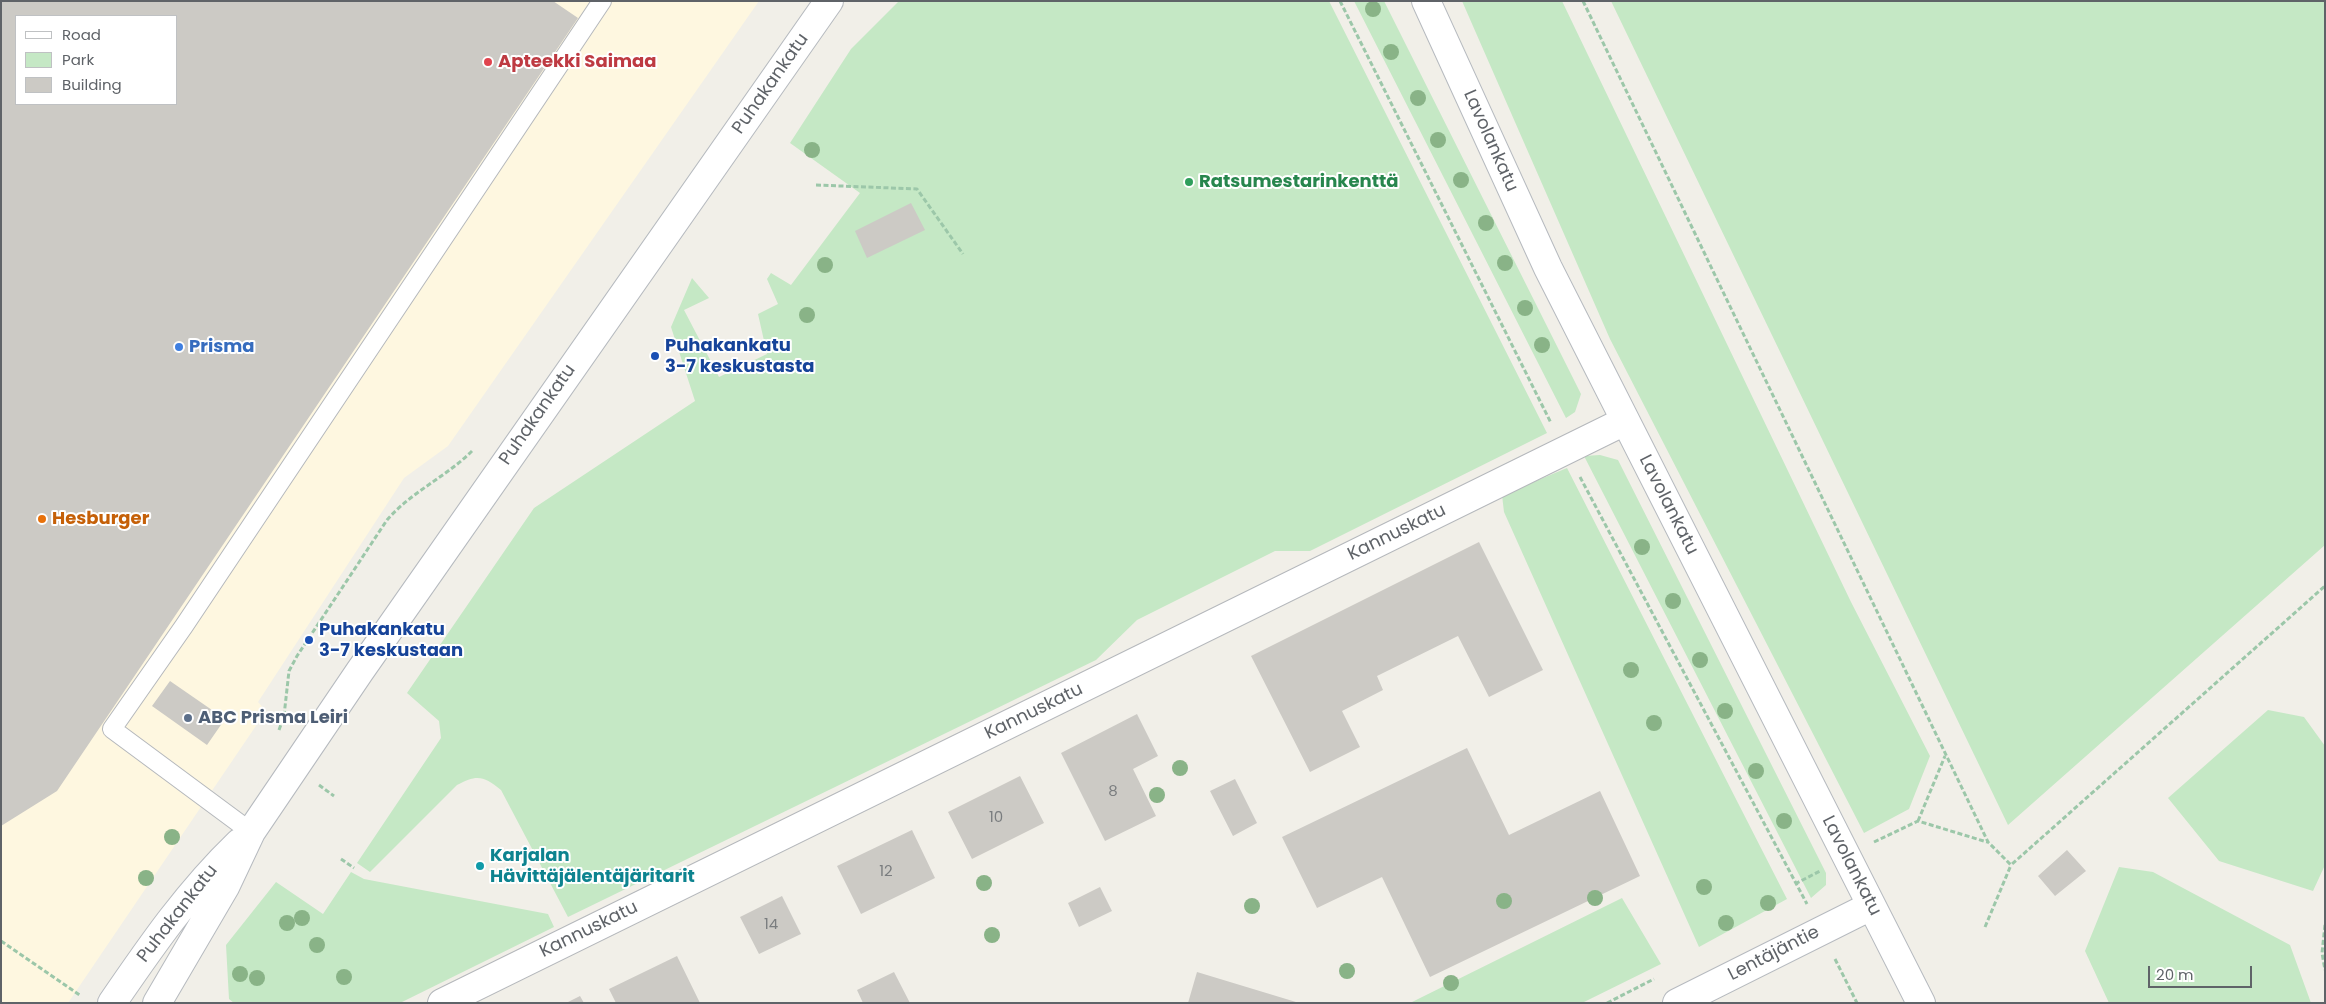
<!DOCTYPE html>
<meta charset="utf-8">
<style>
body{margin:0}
#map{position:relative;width:2326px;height:1004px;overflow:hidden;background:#f1efe8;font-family:Poppins,sans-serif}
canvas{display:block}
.frame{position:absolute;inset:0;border:2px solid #5f6368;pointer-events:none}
.legend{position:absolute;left:15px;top:15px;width:162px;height:90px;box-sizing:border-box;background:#fff;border:1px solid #bfc1c3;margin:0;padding:6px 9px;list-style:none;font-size:15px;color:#5f6368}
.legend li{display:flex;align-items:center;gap:10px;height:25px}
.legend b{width:25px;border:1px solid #bfc1c3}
.scale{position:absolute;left:2148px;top:966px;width:104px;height:22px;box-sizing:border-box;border:2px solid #5f6368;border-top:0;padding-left:6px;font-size:15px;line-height:18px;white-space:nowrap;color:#5f6368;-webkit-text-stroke:4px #fff;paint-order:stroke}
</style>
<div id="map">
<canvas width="2326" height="1004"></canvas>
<div class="frame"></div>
<ul class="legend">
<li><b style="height:6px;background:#fff"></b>Road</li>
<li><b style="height:14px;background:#c5e8c5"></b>Park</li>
<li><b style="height:14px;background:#cccac5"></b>Building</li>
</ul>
<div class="scale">20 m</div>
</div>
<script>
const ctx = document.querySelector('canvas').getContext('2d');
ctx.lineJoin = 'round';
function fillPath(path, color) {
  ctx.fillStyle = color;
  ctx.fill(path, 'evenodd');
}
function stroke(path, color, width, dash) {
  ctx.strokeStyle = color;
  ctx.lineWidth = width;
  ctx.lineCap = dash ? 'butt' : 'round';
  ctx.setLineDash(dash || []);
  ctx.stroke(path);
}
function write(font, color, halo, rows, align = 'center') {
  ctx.font = font + ' Poppins,sans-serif';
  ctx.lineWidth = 4;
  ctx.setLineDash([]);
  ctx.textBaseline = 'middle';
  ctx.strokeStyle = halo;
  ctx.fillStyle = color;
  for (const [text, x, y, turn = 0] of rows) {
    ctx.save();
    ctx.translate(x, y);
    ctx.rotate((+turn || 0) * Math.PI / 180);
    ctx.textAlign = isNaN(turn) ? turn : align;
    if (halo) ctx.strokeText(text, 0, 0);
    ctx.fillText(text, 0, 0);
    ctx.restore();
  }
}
const commercial = new Path2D(`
 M1,1H759L448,446L404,478L258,702L266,711L68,1003H1ZM16,16H176V104H16Z`);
const green = new Path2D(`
 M899,1H1329L1547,433L1310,551H1275L1137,620L1096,660L568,917L501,790C484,776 477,774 457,785L370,872L357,863L441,738L439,721L407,693L534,508L695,401L671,327L692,278L709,298L684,310L719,377L767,354L758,314L778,304L767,279L771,273L791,285L860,193L790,143L851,49Z
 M1354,1H1384L1581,394L1575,412L1566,418Z
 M1462,1H1562L1851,602L1930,756L1909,809L1864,833L1610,339Z
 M1611,1H2325V545L2008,825Z
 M1600,455L1618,460L1826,873V885L1811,898L1584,456Z
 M1567,468L1787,899L1699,947L1504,512L1502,495Z
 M2268,710L2304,717L2325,746V865L2313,891L2219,861L2168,798Z
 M2119,867L2153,872L2290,945L2311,1003H2109L2085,951Z
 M351,872L364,879L548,914L554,927L400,1003H234L229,999L226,945L276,882L323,914Z
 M1622,898L1661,964L1582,1003H1410Z`);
const building = new Path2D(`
 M1,1H553L578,18L57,791L1,826ZM16,16H176V104H16Z
 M911,203L925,230L867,258L855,231Z
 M1479,542L1543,670L1489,697L1458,636L1377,676L1383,690L1342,711L1360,747L1310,772L1251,656Z
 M170,681L225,719L207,745L152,706Z
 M1137,714L1158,756L1133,769L1156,816L1105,841L1061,753Z
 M1467,748L1509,835L1600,791L1640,876L1430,977L1382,877L1317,908L1282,837Z
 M1020,776L1044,823L972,859L948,812Z
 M1235,779L1257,823L1233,836L1210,791Z
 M912,830L935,878L861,914L837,866Z
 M2067,850L2086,871L2055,896L2038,876Z
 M1100,887L1112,911L1079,927L1068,903Z
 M782,896L801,934L759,954L740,917Z
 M677,956L700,1003H616L609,989Z
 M894,972L910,1003H863L857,990Z
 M1197,972L1296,1002V1003H1188Z
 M580,996L584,1003H566Z`);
const path = new Path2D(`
 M1340,1L1551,423
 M1583,1L1988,842L2011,865L2325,586
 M816,185L917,189L963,254
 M1580,477L1807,904
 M279,730L284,716L289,671L297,656L387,520C411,492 446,477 472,451
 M319,785L334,796
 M1918,821L1945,756
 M1874,842L1918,821L1987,842
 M341,859L354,868
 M1795,884L1820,871
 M2325,925L2322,953L2325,970
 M1985,927L2011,865
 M1,941L81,996
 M1835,959L1857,1003
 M1607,1003L1654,979`);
const lane = new Path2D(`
 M251,832L112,729L184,626L602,1`);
const street = new Path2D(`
 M442,1003L1625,421`);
const secondary = new Path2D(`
 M1426,1L1548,268L1921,1003
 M112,1003C151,946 189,891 239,843
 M157,1003L225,887L251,832L360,671L829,1
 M1677,1003L1871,906`);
const trees = [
 [1373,9],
 [1391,52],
 [1418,98],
 [1438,140],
 [812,150],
 [1461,180],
 [1486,223],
 [1505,263],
 [825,265],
 [1525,308],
 [807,315],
 [1542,345],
 [1642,547],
 [1673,601],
 [1700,660],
 [1631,670],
 [1725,711],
 [1654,723],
 [1180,768],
 [1756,771],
 [1157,795],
 [1784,821],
 [172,837],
 [146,878],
 [984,883],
 [1704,887],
 [1595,898],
 [1504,901],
 [1768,903],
 [1252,906],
 [302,918],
 [287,923],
 [1726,923],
 [992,935],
 [317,945],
 [1347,971],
 [240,974],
 [344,977],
 [257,978],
 [1451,983]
];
const markers = [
 [488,62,5,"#e0444e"],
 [1189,182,5,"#2e9e5b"],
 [179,347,5,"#3f7fe0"],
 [655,356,5,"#1a4fb4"],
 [42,519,5,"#e8710a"],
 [309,640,5,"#1a4fb4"],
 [188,718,5,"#5c6f8a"],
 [480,866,5,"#0f9aa8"]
];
const numberNames = [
 ["8",1113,792],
 ["10",996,818],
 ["12",886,872],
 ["14",771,925]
];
const healthNames = [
 ["Apteekki Saimaa",498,62]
];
const streetNames = [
 ["Puhakankatu",771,84,-55],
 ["Lavolankatu",1490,141,66],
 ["Puhakankatu",538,415,-55],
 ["Lavolankatu",1668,505,63],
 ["Kannuskatu",1397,533,-26],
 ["Kannuskatu",1034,712,-26],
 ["Lavolankatu",1851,866,63],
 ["Puhakankatu",178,914,-52],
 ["Kannuskatu",589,930,-26],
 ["Lentäjäntie",1774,954,-27]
];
const leisureNames = [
 ["Ratsumestarinkenttä",1199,182]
];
const transitNames = [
 ["Puhakankatu",665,346],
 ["3-7 keskustasta",665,367],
 ["Puhakankatu",319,630],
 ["3-7 keskustaan",319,651]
];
const shopNames = [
 ["Prisma",189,347]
];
const foodNames = [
 ["Hesburger",52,519]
];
const serviceNames = [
 ["ABC Prisma Leiri",198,718]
];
const cultureNames = [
 ["Karjalan",490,856],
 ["Hävittäjälentäjäritarit",490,877]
];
fillPath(commercial, '#fef7e0');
fillPath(green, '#c5e8c5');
fillPath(building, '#cccac5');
stroke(lane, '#b5b8bc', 20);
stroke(street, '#b5b8bc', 30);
stroke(secondary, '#b6babf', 30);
stroke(path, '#9cc7a9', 3, [5, 2.5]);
stroke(lane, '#fff', 18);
stroke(street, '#fff', 28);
stroke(secondary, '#fff', 28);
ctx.fillStyle = '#89b387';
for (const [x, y] of trees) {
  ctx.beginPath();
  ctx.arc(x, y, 8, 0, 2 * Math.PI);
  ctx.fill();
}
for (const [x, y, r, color] of markers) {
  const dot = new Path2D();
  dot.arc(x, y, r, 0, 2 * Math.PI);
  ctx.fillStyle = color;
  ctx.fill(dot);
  stroke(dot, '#fff', 2);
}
write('15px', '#7a7d7f', null, numberNames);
write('bold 18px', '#be3a42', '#fff', healthNames, 'left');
write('18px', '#5f6368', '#fff', streetNames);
write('bold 18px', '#27864d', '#fff', leisureNames, 'left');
write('bold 18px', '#164399', '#fff', transitNames, 'left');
write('bold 18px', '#366cbe', '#fff', shopNames, 'left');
write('bold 18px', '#c56008', '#fff', foodNames, 'left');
write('bold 18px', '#4e5e75', '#fff', serviceNames, 'left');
write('bold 18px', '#0d838f', '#fff', cultureNames, 'left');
</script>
